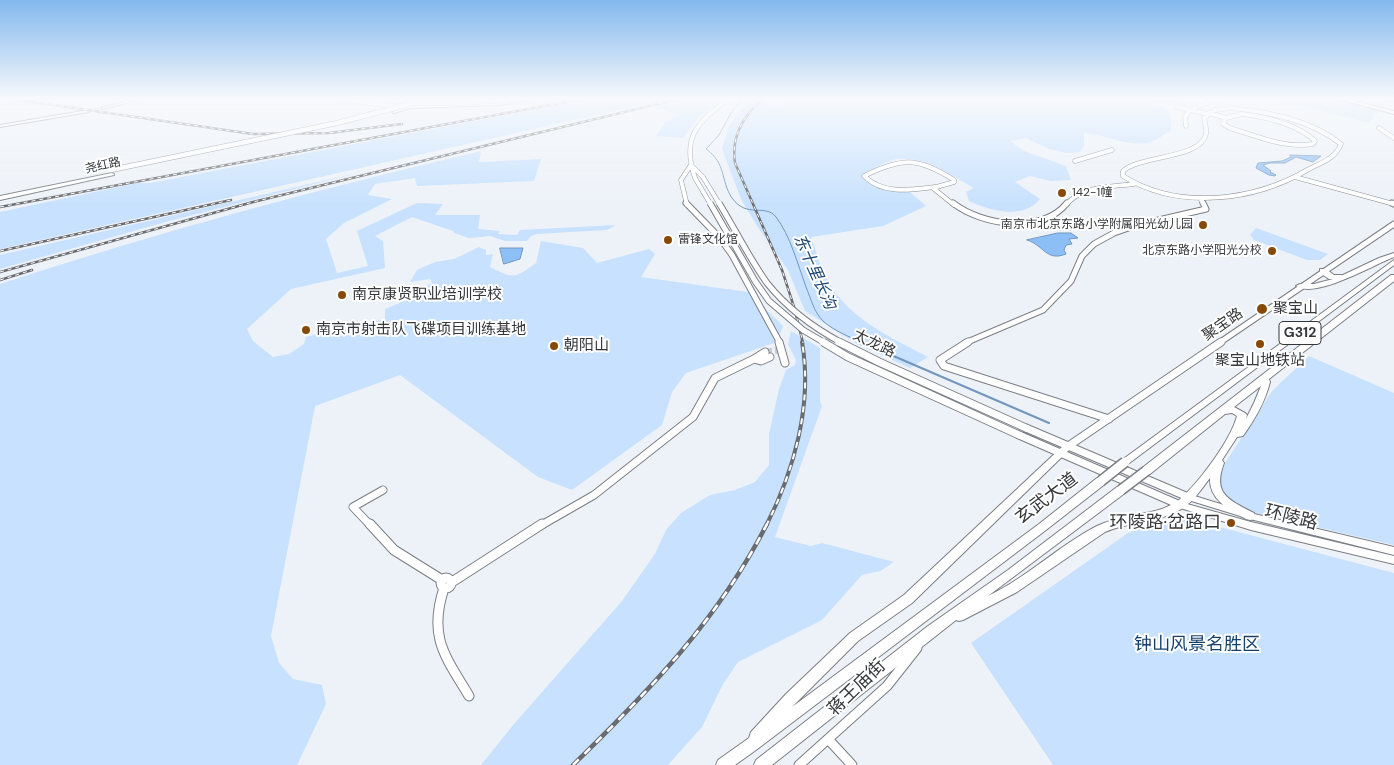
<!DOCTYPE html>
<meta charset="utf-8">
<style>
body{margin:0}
canvas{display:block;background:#edf2f8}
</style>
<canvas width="1394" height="765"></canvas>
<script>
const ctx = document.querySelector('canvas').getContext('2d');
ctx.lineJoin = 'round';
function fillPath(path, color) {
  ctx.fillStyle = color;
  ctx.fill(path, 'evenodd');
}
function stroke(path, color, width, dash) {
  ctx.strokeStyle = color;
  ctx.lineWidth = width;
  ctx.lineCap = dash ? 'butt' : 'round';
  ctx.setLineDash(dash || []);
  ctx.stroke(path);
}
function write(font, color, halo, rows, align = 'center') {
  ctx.font = font + ' "DM Sans","Noto Sans SC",sans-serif';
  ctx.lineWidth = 4;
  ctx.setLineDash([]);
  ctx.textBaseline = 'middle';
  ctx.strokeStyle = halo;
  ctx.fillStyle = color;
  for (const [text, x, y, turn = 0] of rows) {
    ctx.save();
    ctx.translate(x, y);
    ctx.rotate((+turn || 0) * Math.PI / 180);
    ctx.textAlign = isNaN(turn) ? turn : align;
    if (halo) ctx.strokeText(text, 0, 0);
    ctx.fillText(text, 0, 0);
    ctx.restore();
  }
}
const green = new Path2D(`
 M590,99H667L0,249V212L137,183H150Z
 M687,99H722L699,117L683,138L656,136L666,122L681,115L654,107Z
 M793,99H1188L1181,104L1155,103L1168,109L1171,119V131C1164,134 1157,140 1150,142C1128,148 1106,134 1084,133V145L1080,152L1067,153L1049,149L1026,138L1010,141L1024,151L1066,166L1071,180L1051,181L1030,176L1015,182L1040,199C1023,220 990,211 969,201L966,192L974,188C951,175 925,156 897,159C885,161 872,170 861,176L871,184L889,190L910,192L926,206L883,226L811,237C816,250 819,264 826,277C845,317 890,337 928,357L910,368L857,344L805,311L788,270L757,226L741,199L722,149L729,126L748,100L780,105Z
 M1274,99H1339L1380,109L1369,123Z
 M481,151L479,162L541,159L534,181L417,186L415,178L375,184L368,195L392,199L344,223L326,239L337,273L368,266L357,231L417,203L443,204L435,215H480L478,229L500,231L498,234L517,235L520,230L616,225L607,230L536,234L531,236L527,241H505L490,236L469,238L454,233L453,231L412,217L375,236L383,241L385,268L291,289L247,329L253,341L273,357L289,354L304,344L306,337L385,319V309L414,297L423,288L432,283L430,279L410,282L417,270L435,262L454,259L479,247L486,250V255L493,254L490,267C514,279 514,279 536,263L541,241L583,248L597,263L649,249L655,254L641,277L748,292L783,326L777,342L686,373L672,392L662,425L572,490L538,477L400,375L315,406L271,636L279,663L293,679L322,685L326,704L297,765H0V284C158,232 319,189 481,151Z
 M366,171L169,221L0,269V255Z
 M1256,228L1328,254L1320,260H1307L1254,240L1250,235Z
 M791,331L820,348V402L822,406L775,537L811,546L822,543L894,562L880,571L862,575L822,620L738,662L723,684L702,727L668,765H481L514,724L622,601L655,554L666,530L681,513L710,495L735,490L755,482L769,465V434L779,389L786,370L795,365L796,360L788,344Z
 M1309,356L1394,393V545L1256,513L1235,504L1223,494L1219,481L1225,463L1272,391Z
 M1178,516L1394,573V765H1053L971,643L1128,533Z`);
const water = new Path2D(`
 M1290,155L1321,156L1313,162L1296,157L1285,163H1270L1263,165L1271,171L1270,172L1276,175L1275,176L1269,175L1256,168L1258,163L1282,161L1291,157Z
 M1058,233H1071L1078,238L1069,239L1072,244L1066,245L1064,250L1066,254C1046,262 1044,245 1027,240Z
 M500,248H523L520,259L504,264Z`);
const streamFar1 = new Path2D(`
 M742,99L731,113L719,135L706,149C727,164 720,180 732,198C747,219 765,203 776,217C790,235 798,265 806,287C811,299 814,312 823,321C834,331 850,337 863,343`);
const stream = new Path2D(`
 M861,342L1049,423`);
const minorTunnel = new Path2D(`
 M765,352L782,350`);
const majorTunnel = new Path2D(`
 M88,111L103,108`);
const minorFar3 = new Path2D(`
 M337,99L392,106L403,105
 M1177,107L1208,114
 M1232,108C1269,112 1311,120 1341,144C1335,159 1322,162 1309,169C1255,201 1179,211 1123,176V171C1141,155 1201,159 1206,134C1207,129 1205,123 1204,118L1215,110Z
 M1209,113L1226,118
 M1242,114C1266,117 1297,124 1315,141L1313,144C1285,149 1257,136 1230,128L1223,124L1226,118Z
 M1186,126L1185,117L1190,110L1216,99
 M1379,128L1394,138
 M1075,161L1112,150
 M691,165L703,177
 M1295,177L1394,204
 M695,178C681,137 697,123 728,99
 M935,187C911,190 883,195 864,176C902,157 918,157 954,180V182L933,188L954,205
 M1200,198L1204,205
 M687,205L681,180L691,165
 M1066,205C1082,185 1111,187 1134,184`);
const minorFar2 = new Path2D(`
 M686,203L719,237L732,255L780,343
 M953,203C981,225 1042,235 1067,203
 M1392,203L1394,204
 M965,343L1043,310L1071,281L1082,256L1094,244L1114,233L1137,225L1206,209L1203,203
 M1219,343L1394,224`);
const minorFar1 = new Path2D(`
 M779,342L785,363
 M968,342L940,360L944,366L1109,419
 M765,352L754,359L761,361L770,357
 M1026,428L1188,497
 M1019,435L1180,505
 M1067,447L1221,342
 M371,526L353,507L383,490
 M540,526L594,495L693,417L715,378L754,359`);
const minor = new Path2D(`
 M370,524L394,550L442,580
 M441 583a5 5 0 1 1 10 0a5 5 0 1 1-10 0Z
 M452,582L542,524
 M444,588C428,637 445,656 469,696
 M828,739L852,765
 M799,765L887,686L917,648`);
const major = new Path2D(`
 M135,99H141L103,109L101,108Z
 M528,99H536L499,105L411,108L394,113L392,112L411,106L499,103Z
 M88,110H89V112L0,127V125Z
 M112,173L114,174V175L0,200V196Z
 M1188,494L1250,513L1394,547V555L1250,519L1185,499L1184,497L1185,495Z
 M1180,502L1251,522L1394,556V564L1251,530L1177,507L1176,505L1177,503Z`);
const highway = new Path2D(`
 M1342,99H1348L1394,111V114L1342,100Z
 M1381,99H1394V101L1383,100Z
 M1394,253V257C1373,265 1316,299 1296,286L1300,284H1314L1333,279H1329L1320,273V269H1326L1334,275H1343L1379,258Z
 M1394,260V265L1128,464H1122L1120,462L1122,460Z
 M1391,275H1394V281L1269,379L1270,382C1265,402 1255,419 1243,436L1237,437L1222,460L1224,463C1212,494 1229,500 1254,513L1255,516L1254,519L1250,520L1246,519C1230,510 1209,500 1210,478C1202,488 1194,501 1183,508C1160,523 1130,521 1105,532L1017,592L963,620L959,621L956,620L772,765H754L756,760L928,626L1008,570L1117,487L1121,486L1125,487L1126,490L1125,493L988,596C1028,577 1058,546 1097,526C1117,516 1141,516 1162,509C1168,506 1174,504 1179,500C1198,484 1231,440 1237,416L1232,413L1225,414L1150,474H1142L1141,471L1142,468ZM1261,386L1254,403L1246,419L1247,415L1245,413L1234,407Z
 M1067,444L1070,445L1072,447L1070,449L912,603L858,641L792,707L1039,524L1097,478H1105L1106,481L1105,484L1046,530L756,750L735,765H716L718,760L749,738L751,732L786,694L850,633L904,595L1064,445Z`);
const railFar2 = new Path2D(`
 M12,99L253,134L329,133L402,124
 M762,99C743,117 731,136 735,163L782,270L794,307L803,343
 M0,207L582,99
 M0,251L231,200
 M0,272L253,202L678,99
 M0,280L32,270`);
const railFar1 = new Path2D(`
 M766,526C794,471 813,404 802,342`);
const rail = new Path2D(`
 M573,765C649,691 718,620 767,524`);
const minorBridgeFar2 = new Path2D(`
 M703,177L720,205
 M695,178L711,205`);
const minorBridgeFar1 = new Path2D(`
 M710,203L755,281L769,301L803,330L825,343
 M719,203C735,229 749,258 767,283C787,308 814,328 842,343`);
const minorBridge = new Path2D(`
 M823,342L848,357L1019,435
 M839,342L879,362L1026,428`);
const majorBridge = new Path2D(`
 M111,170L337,123L414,103H462L514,99`);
const highwayBridge = new Path2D(`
 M1101,481L1125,462
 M1121,490L1146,471`);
const markers = [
 [1062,193,5,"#864907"],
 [1203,225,5,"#864907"],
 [668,240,5,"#864907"],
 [1272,251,5,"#864907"],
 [342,295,5,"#864907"],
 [1262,309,6,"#864907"],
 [306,330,5,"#864907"],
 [1260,344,5,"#864907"],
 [554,346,5,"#864907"],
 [1231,523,5,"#864907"]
];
const farStreetnames = [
 ["尧红路",103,166,-12]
];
const farPoinames = [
 ["142-1幢",1072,193],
 ["南京市北京东路小学附属阳光幼儿园",1193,225,"right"],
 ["雷锋文化馆",678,240],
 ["北京东路小学阳光分校",1262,251,"right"]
];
const shields = [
 [1300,333,42]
];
const shieldNames = [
 ["G312",1300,333]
];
const poiNames = [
 ["南京康贤职业培训学校",352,295],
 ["聚宝山",1273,309],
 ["南京市射击队飞碟项目训练基地",316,330],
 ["朝阳山",564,346],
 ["聚宝山地铁站",1260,361,"center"]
];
const streetNames = [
 ["聚宝路",1223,325,-35],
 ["太龙路",874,344,26]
];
const waterNames = [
 ["东十里长沟",814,272,66]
];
const nearStreetnames = [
 ["玄武大道",1047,499,-37],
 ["环陵路",1291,518,14],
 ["蒋王庙街",857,688,-44]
];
const nearPoinames = [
 ["环陵路·岔路口",1221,523]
];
const nearParknames = [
 ["钟山风景名胜区",1197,645]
];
fillPath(green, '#c7e1fe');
fillPath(water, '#8cbff6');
stroke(water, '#7296be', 1);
stroke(streamFar1, '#7296be', 1);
stroke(stream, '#7296be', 2);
stroke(minorTunnel, '#c8cdd2', 7, [7, 3]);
stroke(majorTunnel, '#c8cdd2', 4.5, [4.5, 2.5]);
stroke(minorFar3, '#7b7f85', 5);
stroke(minorFar2, '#7b7f85', 7);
stroke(minorFar1, '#7b7f85', 9);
stroke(minor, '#7b7f85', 11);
stroke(major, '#7b7f85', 2);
stroke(highway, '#7b7f85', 2);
stroke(minorFar3, '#fff', 4);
stroke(minorFar2, '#fff', 5);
stroke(minorFar1, '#fff', 7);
stroke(minor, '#fff', 9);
fillPath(major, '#fff');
fillPath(highway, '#fff');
stroke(railFar2, '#696b6f', 2.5);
stroke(railFar1, '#696b6f', 4);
stroke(rail, '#696b6f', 4.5);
stroke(railFar2, '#fff', 1, [4]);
stroke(railFar1, '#fff', 2, [6]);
stroke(rail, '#fff', 2.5, [8]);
stroke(minorBridgeFar2, '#7b7f85', 5, []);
stroke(minorBridgeFar1, '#7b7f85', 7, []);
stroke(minorBridge, '#7b7f85', 9, []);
stroke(majorBridge, '#7b7f85', 5.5, []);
stroke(highwayBridge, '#7b7f85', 12, []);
stroke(minorBridgeFar2, '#fff', 4);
stroke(minorBridgeFar1, '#fff', 5);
stroke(minorBridge, '#fff', 7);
stroke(majorBridge, '#fff', 4.5);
stroke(highwayBridge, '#fff', 9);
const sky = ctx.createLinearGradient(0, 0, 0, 206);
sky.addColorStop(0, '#83b8ee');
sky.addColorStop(0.48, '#f7f9fc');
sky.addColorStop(1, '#f7f9fc00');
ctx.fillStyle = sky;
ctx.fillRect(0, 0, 1394, 206);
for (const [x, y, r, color] of markers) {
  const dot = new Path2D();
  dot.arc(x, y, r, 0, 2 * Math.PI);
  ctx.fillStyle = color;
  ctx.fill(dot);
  stroke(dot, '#fff', 2);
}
write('12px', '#35373a', '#fff', farStreetnames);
write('12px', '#35373a', '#fff', farPoinames, 'left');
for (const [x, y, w] of shields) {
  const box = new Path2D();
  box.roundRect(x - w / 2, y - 11.5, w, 23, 4);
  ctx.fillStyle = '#fff';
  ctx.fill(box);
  stroke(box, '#35373a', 1);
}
write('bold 14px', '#35373a', null, shieldNames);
write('15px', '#35373a', '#fff', poiNames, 'left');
write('15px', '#35373a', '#fff', streetNames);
write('italic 16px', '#1a4672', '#fff', waterNames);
write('18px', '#35373a', '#fff', nearStreetnames);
write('18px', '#35373a', '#fff', nearPoinames, 'right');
write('18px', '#14416d', '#fff', nearParknames);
</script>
